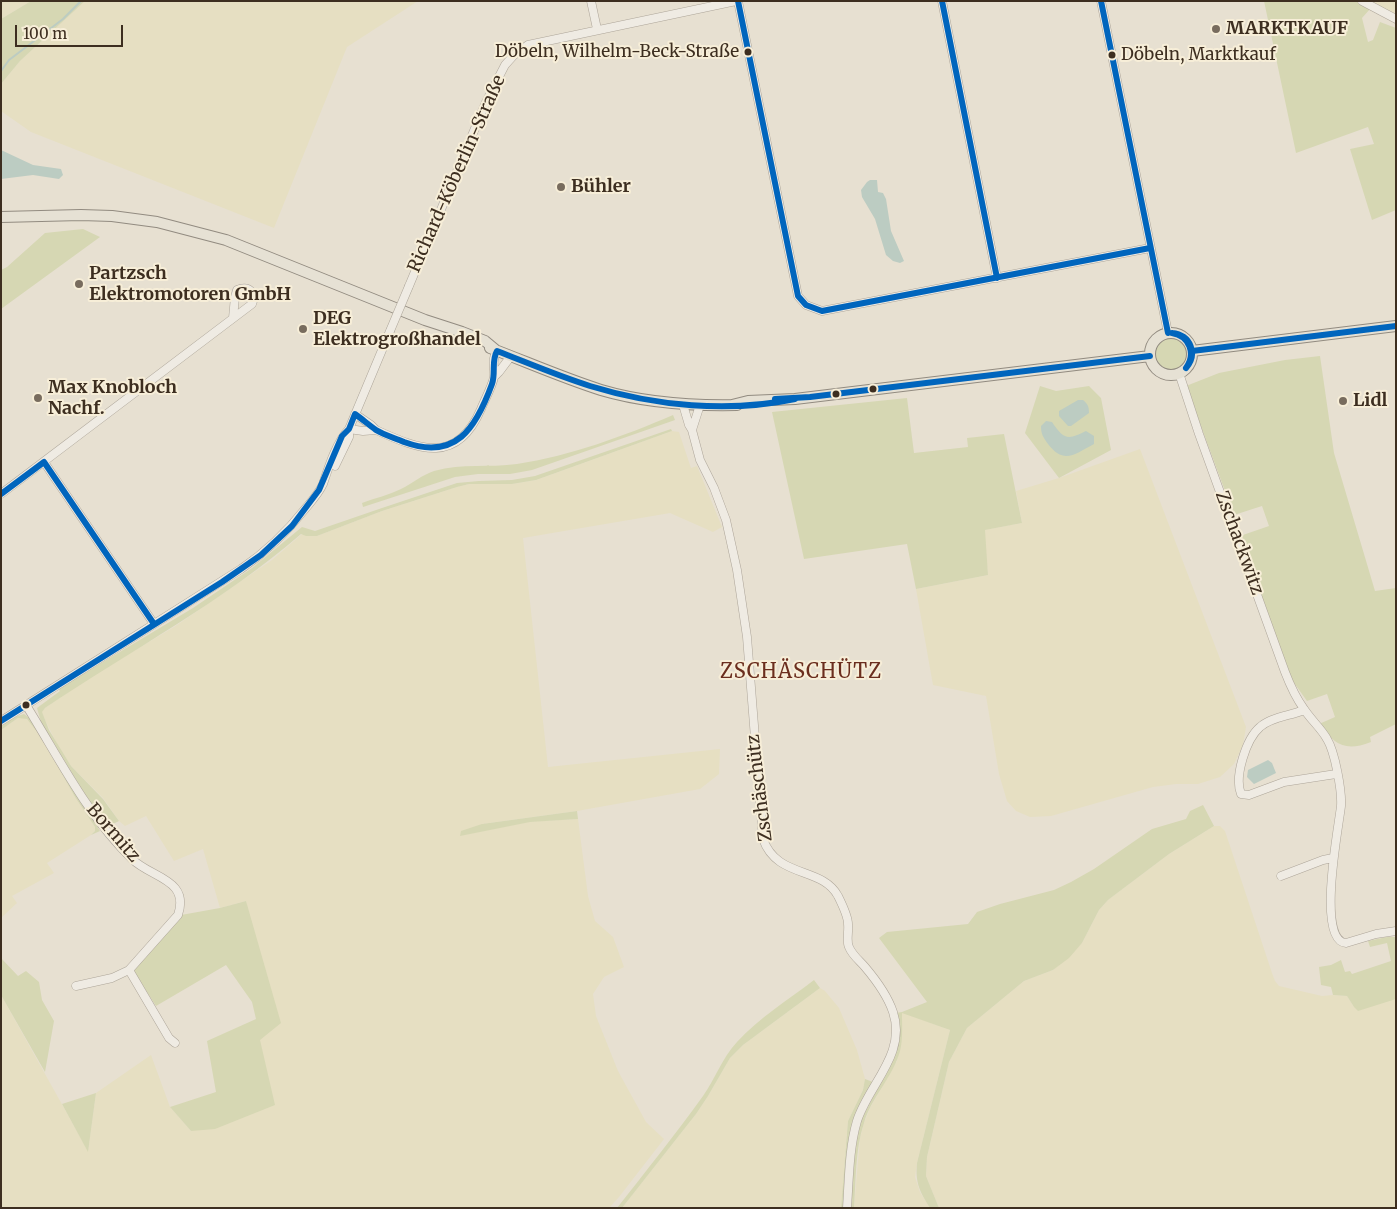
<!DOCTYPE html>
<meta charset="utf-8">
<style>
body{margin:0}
#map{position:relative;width:1397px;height:1209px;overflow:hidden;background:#e7e0d1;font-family:Merriweather,serif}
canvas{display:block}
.frame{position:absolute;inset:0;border:2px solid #3d2e20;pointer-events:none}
.scale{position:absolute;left:15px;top:25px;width:108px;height:22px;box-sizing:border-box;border:2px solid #3d2e20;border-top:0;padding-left:6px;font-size:15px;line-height:18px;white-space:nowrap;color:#3d2e20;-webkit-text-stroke:4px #f7eed8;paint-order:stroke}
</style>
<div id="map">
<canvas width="1397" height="1209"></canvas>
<div class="frame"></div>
<div class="scale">100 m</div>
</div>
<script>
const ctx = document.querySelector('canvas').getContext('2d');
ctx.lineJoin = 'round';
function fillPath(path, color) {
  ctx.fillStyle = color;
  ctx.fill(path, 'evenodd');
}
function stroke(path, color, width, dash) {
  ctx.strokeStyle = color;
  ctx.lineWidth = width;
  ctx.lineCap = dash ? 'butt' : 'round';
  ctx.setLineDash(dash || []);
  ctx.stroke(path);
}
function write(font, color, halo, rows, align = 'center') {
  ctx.font = font + ' Merriweather,serif';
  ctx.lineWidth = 4;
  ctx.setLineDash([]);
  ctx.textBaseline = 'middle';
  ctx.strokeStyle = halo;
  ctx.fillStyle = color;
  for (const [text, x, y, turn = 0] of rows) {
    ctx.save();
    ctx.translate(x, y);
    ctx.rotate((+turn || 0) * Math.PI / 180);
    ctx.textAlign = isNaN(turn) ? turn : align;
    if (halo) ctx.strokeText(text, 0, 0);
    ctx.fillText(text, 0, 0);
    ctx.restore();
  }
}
const farmland = new Path2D(`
 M1,1H31L1,19Z
 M85,1H418L347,47L274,228L31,132L1,111V84L20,61Z
 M1371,1H1396V14L1391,12Z
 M672,431L679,432L691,468L697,466L722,527L713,532L670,513L523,538L548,767L720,749L719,774L700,789L577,811L482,824L578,819L588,896L595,921L613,937L624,967L604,977L593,994L596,1016L618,1071L646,1122L664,1139L619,1197L609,1208H1V995L88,1151L96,1093L151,1055L170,1107L191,1131L260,1040L246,901L220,908L203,849L174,861L146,816L125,826L119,821L103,798L71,766L60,750L41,712L45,708L85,680L174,627L272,560L302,534L317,536L382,511L457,487L469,484H512L536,480Z
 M1140,449L1246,727L1243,745L1234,764L1220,777L1198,784H1176L1153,787L1051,816L1030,817L1016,811L1007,801L999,774L986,696L933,685L916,589L988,575L984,530L1022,523L1016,491L1059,478Z
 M22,717L30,721L41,737L75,797L95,827V831L91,835L47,863L54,873L12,896L17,903L1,918V730L18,718Z
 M1214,826H1220L1225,831L1272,973L1275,981L1279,986L1322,996L1333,995L1347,996L1354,1007L1396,999V1208H939L926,1176L927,1157L949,1062L967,1028L1024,981L1053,970L1082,943L1099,910L1108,900L1169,854Z
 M820,988L825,991L839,1008L857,1050L865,1079L863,1090L848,1121L841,1208H622L696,1114L708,1096L730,1058L743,1045Z
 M902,1012L950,1030L917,1163L915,1177L920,1192L930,1208H854L860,1138L864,1123L870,1108L897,1061Z`);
const green = new Path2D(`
 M31,1H85L20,61L1,84V19Z
 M1264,1H1358L1370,9L1362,18L1368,42L1373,40L1380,22L1396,28V210L1372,220L1350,149L1374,144L1368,127L1296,153Z
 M83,229L100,237L1,309V270L7,267L45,233Z
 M1155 354a16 16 0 1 1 32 0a16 16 0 1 1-32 0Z
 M1320,356L1334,453L1375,591L1396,588V724L1370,737L1371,742C1345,752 1335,745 1319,724L1335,717L1327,694L1307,701L1292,680L1240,536L1269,526L1262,506L1234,515L1186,386L1219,373L1285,360Z
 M1040,386L1056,391L1089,386L1101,398L1111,450L1059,478L1025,433Z
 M907,398L914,453L968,447L967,438L1004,434L1022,523L985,530L988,575L916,589L907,544L804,559L772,412Z
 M673,415L675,420L532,470L510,474H478L455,477L363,507L362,503C375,498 389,495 401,489C413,483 422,475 434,471C463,463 489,468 517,464C570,456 624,436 673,415Z
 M671,429L672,431L536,480L512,484H469L457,487L382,511L317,536H306L301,534C223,602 131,650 45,708L42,712L49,730L71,766L103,799L119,821L105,828L41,722L37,708L60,691L58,689L193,608L252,568L302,527L315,531L382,508L457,483L479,481L512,480L535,476Z
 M24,714L32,720L100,831L91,835L95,831V827L75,797L41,737L27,719L18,718L1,730V726C8,721 15,716 24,714Z
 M1203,805L1214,826L1169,854L1108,900L1099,910L1082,943L1069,958L1053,970L1024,981L967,1028L949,1062L927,1157L926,1176L939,1208H930C920,1192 915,1183 917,1163L950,1030L902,1013C902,1025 903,1040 900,1051C893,1077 871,1098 864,1123C855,1150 856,1180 854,1208H849L856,1139L860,1122L887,1071L896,1013L902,1012L927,1002L879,938L887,932L968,924L977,912L1000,904L1054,890L1071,882L1094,869L1152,829L1186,819L1190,811Z
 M577,811L578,819L530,822L460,836L461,831L482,824Z
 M246,901L281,1023L260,1040L275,1105L215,1129L191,1131L170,1107L216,1092L207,1041L256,1019L252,1002L226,965L156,1006L132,969L181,915L220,908Z
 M1387,937H1396V999L1358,1011L1354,1007L1347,996L1333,995L1331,987L1321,985L1319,967L1331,965L1341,960L1345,972L1350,971L1352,974L1391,961L1387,943L1370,947L1368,941Z
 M1,958L18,976L26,971L39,982L42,1000L54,1021L45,1072L1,995Z
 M814,980L820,988L743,1045L730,1058L708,1096L696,1114L622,1208H617C646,1171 675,1135 703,1096C715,1079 722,1058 737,1042C759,1018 788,1000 814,980Z
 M865,1079L873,1082L861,1104L844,1208H841L848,1121L863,1090Z
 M96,1093L88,1152L62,1104Z`);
const water = new Path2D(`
 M1,150L33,165L61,169L63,175L59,179L33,175L1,179Z
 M870,180H877L878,192L883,193L886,199L891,231L904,261L900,263L893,261L886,255L875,219L862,197L861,190L867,182Z
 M1078,400H1083C1088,404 1089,407 1089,413L1071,426H1068L1059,416V411Z
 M1046,421L1052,422C1064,440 1068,440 1086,431L1094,436V444C1075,454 1064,465 1048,444C1043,437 1041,434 1041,426Z
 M1268,760L1272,763L1276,773L1254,784L1247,777L1248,770Z`);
const stream = new Path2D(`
 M1,71L9,60L63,19L81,1`);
const minor = new Path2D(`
 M591,1L597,29
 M738,1L798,296L806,305L822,311L1150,248
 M942,1L997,278
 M1101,1L1168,333
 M1362,1L1396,19
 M409,286L486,102L505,65L514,55L528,45L736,1
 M1179,373L1199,434L1285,672C1290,685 1296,698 1304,709C1311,720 1321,728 1327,739C1335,752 1342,791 1341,806C1339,825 1316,941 1346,943L1376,934L1396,931
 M494,377L499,372L511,356
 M684,404V408L689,425L692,430L700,460L714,488L726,520L737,570L747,637L763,839C777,879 822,866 838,896C842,904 848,916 848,924C849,931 846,941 849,947C852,955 860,961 865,967C876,980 888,997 893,1012C907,1054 869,1084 857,1121C849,1148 849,1179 847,1208
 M355,414L371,425L376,430C420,450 457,465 481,409C485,399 492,387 494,377C495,368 491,359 497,351
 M349,429L363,431L376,430
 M692,430L700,405
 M44,462L154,624
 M335,466L349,437V429
 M1,494L252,304C257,293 249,285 237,290L235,297L233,318
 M26,705C59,758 87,815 132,859C151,878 190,879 178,915L129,970L112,978L76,986
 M1304,710C1290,716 1271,717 1260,727C1246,739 1234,777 1241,794L1249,795L1284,782L1336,774
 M1,721L241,569C266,552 286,533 305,509C311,502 319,493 323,484C329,466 336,443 349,429L390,331
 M1281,876L1323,860L1333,858
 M129,970L169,1038L175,1043`);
const major = new Path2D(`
 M1,217L81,215L112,216L157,222L226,240L425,320L462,332L485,341L497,351
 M1150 354a21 21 0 1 1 42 0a21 21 0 1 1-42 0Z
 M490,348C527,362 563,378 601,390C645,403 691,406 737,405
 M1192,351L1396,326
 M732,405L748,401L795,399L1150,356`);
const minorBridge = new Path2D(`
 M390,331L409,286`);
const bus1 = new Path2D(`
 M738,1L798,296L806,305L822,311L1150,248
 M942,1L997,278
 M1101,1L1168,333
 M1172,333C1190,336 1196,354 1186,368
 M1172,333C1191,335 1198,354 1186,368
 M1192,351L1396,326
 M775,399L810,397L1150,356
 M1,494L44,462L154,624
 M1,721L222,582L261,555L292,526L319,490L342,436L349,429L355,414C362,419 369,425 376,430C384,435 395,438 404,442C456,461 476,428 492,384C496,373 491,361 497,351C528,363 558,376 590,386C655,406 728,413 795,399`);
const markers = [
 [1216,29,5,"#786c5e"],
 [748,52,4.5,"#3d2e20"],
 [1112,55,4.5,"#3d2e20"],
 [561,187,5,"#786c5e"],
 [79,284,5,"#786c5e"],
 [303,329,5,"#786c5e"],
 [873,389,4.5,"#3d2e20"],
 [836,394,4.5,"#3d2e20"],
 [38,398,5,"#786c5e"],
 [1343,401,5,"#786c5e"],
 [26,705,4.5,"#3d2e20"]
];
const busNames = [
 ["Döbeln, Wilhelm-Beck-Straße",739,52],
 ["Döbeln, Marktkauf",1121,55,"left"]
];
const poiNames = [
 ["MARKTKAUF",1226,29],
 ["Bühler",571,187],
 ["Partzsch",89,274],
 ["Elektromotoren GmbH",89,295],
 ["DEG",313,319],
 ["Elektrogroßhandel",313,340],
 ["Max Knobloch",48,388],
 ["Nachf.",48,409],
 ["Lidl",1353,401]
];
const streetNames = [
 ["Richard-Köberlin-Straße",457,174,-66],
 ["Zschackwitz",1239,543,70],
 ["Zschäschütz",760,788,-97],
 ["Bormitz",113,833,49]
];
const quarterNames = [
 ["ZSCHÄSCHÜTZ",801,672]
];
fillPath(farmland, '#e6dfc2');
fillPath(green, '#d6d7b3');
fillPath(water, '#bcccc2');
stroke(stream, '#bcccc2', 2);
stroke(minor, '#ada599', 9);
stroke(major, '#928b80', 12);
stroke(minor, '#efebe3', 8);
stroke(major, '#e6e1d4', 10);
stroke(minorBridge, '#ada599', 9, []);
stroke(minorBridge, '#efebe3', 8);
stroke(bus1, '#0065bd', 6);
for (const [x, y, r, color] of markers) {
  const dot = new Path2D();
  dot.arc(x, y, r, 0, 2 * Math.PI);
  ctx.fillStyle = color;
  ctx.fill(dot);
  stroke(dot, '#f7eed8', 2);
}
write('17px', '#3d2e20', '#f7eed8', busNames, 'right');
write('bold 18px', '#3d2e20', '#f7eed8', poiNames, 'left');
write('18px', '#3d2e20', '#f7eed8', streetNames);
ctx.letterSpacing = '1px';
write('20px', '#6b2e1e', '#f7eed8', quarterNames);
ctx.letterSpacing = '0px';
</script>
